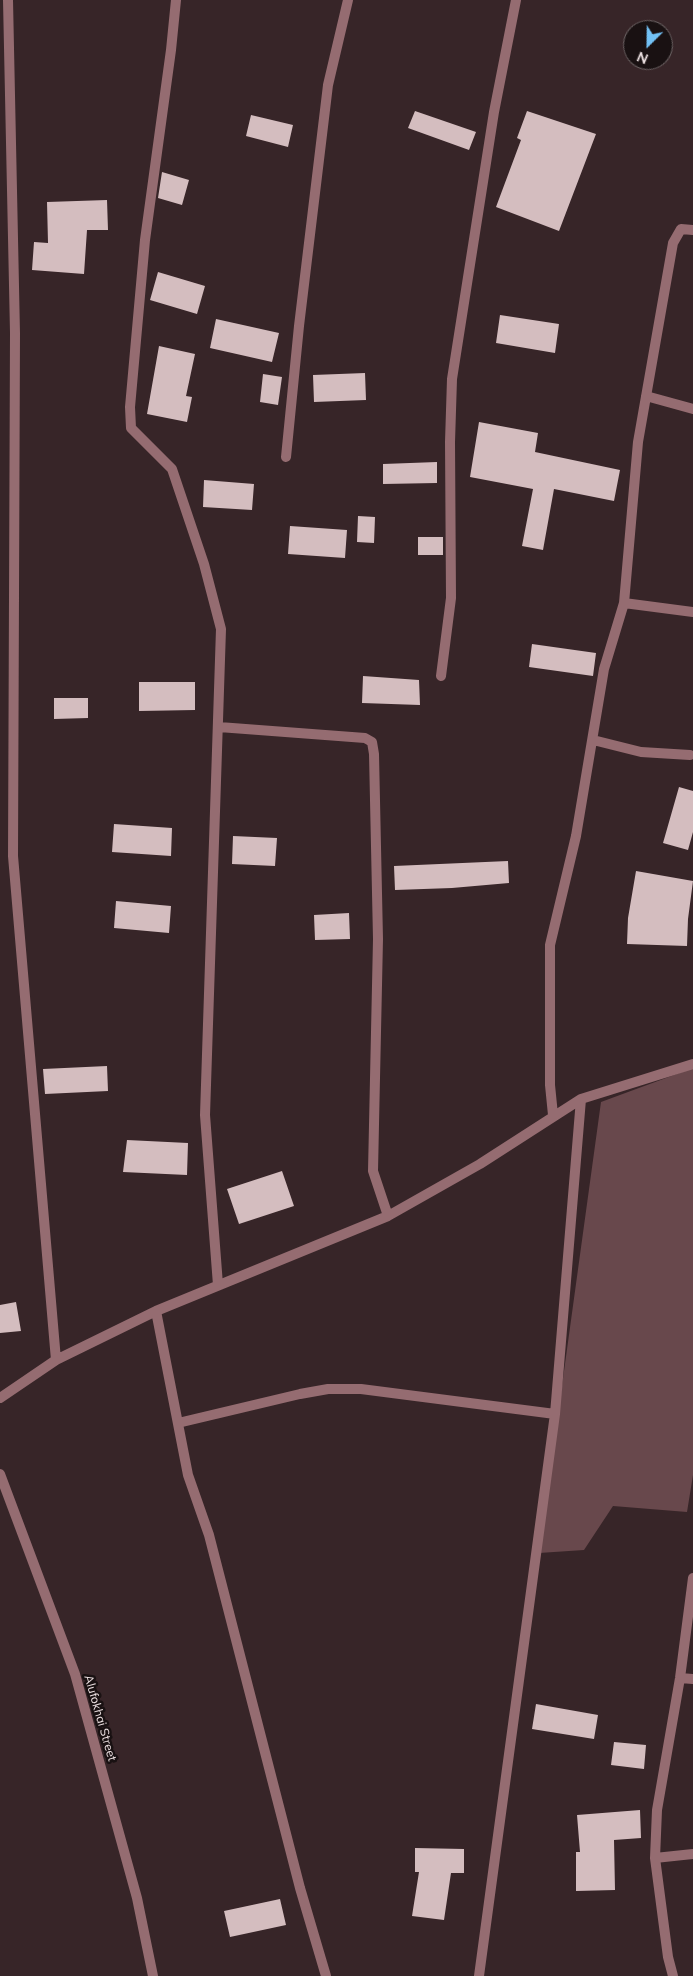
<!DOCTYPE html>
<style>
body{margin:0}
#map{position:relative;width:693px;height:1976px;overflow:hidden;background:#372528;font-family:Mulish,sans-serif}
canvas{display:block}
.north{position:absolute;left:623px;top:20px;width:50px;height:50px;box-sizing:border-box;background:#191112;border:1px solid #6e6566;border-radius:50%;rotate:203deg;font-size:14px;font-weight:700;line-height:20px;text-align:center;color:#eee2e3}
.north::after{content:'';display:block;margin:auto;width:18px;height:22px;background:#72c1f5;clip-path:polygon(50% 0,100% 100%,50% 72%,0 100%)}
</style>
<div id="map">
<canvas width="693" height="1976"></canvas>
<div class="north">N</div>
</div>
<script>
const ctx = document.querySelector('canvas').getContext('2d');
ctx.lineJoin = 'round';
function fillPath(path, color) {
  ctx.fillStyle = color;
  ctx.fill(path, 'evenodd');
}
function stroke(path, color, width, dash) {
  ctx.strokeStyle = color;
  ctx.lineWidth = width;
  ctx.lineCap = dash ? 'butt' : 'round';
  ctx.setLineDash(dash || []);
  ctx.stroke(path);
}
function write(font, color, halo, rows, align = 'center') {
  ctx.font = font + ' Mulish,sans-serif';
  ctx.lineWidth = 5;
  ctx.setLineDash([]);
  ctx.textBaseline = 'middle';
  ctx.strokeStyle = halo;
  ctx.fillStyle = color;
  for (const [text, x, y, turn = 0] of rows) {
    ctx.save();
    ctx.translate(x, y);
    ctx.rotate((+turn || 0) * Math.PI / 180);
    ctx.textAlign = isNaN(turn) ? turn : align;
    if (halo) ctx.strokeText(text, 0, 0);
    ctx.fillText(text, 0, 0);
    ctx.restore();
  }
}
const green = new Path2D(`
 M693,1068V1475L687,1512L613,1506L584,1550L539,1553L601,1102Z`);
const building = new Path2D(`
 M415,111L476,132L469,150L408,128Z
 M527,111L596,134L559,231L496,207L521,140L517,138Z
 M251,115L293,125L288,147L246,136Z
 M162,172L189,180L182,205L158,198Z
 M107,200L108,230H87L84,274L32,270L34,242L48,243L47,202Z
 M158,272L205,286L197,314L150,300Z
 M500,315L559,324L555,353L496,343Z
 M216,319L279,333L272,362L210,348Z
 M159,346L195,354L186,396L192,397L187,422L147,414Z
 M365,373L366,400L314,402L313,375Z
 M263,374L282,377L278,405L260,402Z
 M479,422L538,433L535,452L620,470L614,501L554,489L543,550L522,546L533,489L470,477Z
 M437,462V483L383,484V464Z
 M204,480L254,484L252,510L203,507Z
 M358,516L375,517L374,543L357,542Z
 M290,526L347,530L345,558L288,554Z
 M418,537H443V555H418Z
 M532,644L596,653L593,676L529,667Z
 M363,676L419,680L420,705L362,703Z
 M139,682H195V710L139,711Z
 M54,698H88V718L54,719Z
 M679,787L693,791V832L688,850L663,843Z
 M114,824L172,828L171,856L112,852Z
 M233,836L277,838L275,866L232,864Z
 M508,861L509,883L452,888L395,890L394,866Z
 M636,871L693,881L688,919L687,946L627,944L628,918Z
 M116,901L171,906L169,933L114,928Z
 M349,913L350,939L315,940L314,915Z
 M107,1066L108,1091L45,1094L43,1069Z
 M127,1140L188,1143L187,1175L123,1172Z
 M282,1171L294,1206L239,1224L227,1189Z
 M16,1302L21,1331L0,1333V1305Z
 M536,1704L598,1715L594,1739L532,1729Z
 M614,1742L646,1745L644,1769L611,1765Z
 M640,1810L641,1838L614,1840L615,1890L576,1891V1852H580L577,1815Z
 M415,1848L464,1849V1873H451L444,1920L412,1916L419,1872H415Z
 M280,1899L286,1925L230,1937L224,1911Z`);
const minor = new Path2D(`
 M8,0L15,333L13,856L56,1360
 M176,0L171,50L145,240L130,407L131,428L172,469L204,564L221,629L205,1115L218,1285
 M646,396L693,409
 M286,457L299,326L328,85L348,0
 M624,603L693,612
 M441,676L451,598L450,442L452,379L494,112L516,0
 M219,727L365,738L372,742L374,754L378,939L373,1171L388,1216
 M593,740L641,752L690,755
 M553,1115L550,1085V945L576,836L604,669L624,603L638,442L673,243L681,229L693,230
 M156,1311L188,1475L209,1535L300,1888L326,1976
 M0,1398L56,1360L156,1311L388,1216L480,1164L581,1099L693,1064
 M178,1423L300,1394L328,1389H361L555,1414
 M0,1474L75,1674L137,1898L153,1976
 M680,1678L693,1679
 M655,1858L693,1854
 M479,1976L555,1414L581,1099
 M673,1976L668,1957L655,1858L657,1810L680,1678L693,1578`);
const streetNames = [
 ["Alufokhai Street",100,1718,74]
];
fillPath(green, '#68484c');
fillPath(building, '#d4bdbf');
stroke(minor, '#956c71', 10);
write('12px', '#eee2e3', '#191112', streetNames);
</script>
